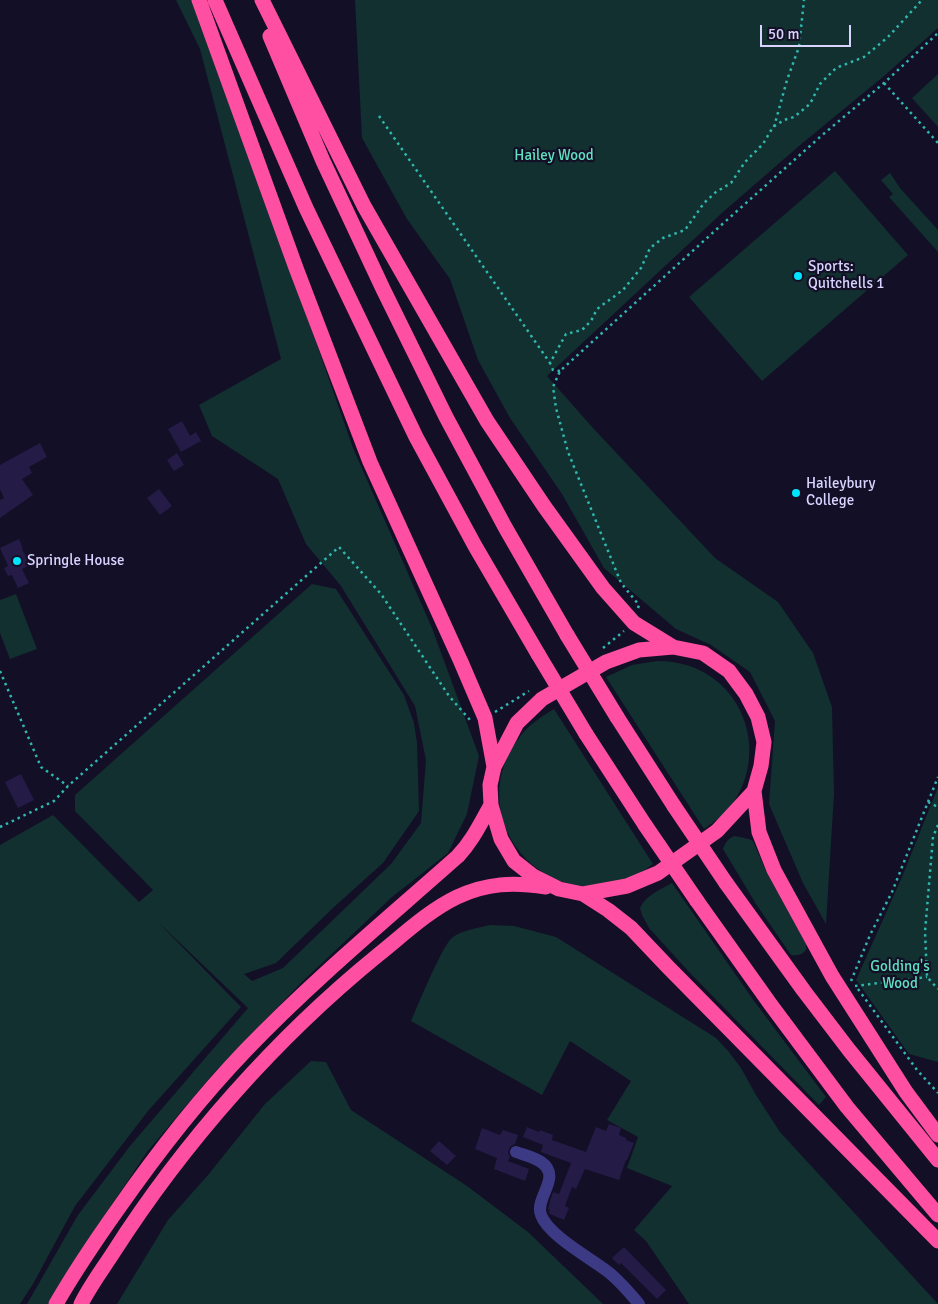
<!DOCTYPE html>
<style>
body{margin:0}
#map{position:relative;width:938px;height:1304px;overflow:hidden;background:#130f26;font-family:Signika,sans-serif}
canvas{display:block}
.scale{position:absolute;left:760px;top:25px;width:91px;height:22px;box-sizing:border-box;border:2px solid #d9d4ff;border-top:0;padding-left:6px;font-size:15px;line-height:18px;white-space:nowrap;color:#d9d4ff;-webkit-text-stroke:4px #130f26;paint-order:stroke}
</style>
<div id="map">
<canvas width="938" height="1304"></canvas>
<div class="scale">50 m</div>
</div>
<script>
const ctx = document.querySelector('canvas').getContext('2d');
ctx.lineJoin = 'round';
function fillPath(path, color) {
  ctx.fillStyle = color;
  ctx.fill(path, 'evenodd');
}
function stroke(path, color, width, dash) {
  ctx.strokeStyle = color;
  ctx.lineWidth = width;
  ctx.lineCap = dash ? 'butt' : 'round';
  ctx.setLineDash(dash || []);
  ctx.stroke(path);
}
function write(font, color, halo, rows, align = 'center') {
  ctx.font = font + ' Signika,sans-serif';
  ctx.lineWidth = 4.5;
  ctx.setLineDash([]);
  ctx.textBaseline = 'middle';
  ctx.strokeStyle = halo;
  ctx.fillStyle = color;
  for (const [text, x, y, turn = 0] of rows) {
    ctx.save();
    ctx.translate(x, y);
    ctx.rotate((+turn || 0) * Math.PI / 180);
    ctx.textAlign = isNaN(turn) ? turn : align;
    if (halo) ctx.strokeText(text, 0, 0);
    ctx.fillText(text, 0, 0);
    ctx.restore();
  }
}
const green = new Path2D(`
 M176,0H195L287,259L353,448L432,628L479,756L467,814L448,853L392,897L302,982L212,1075L147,1152L63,1278L48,1304H27L78,1215L130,1146L248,1008L157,921L241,1007L148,1111L75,1206L33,1284L20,1304H0V845L53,815L139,902L153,890L75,811V795L312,584L336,589L404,695L414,723L417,743L419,811L383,863L334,907L276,963L244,974L252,981L283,968L391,864L421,823L426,760L415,706L341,586L306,544L278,479L212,436L199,405L281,359L200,49Z
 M355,0H938V28L884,76L799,146L722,213L547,376L593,428L715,558L778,602L813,653L832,707L834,794L826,924L803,883L769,804L775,721L750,672L711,645L676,629L604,568L562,494L510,418L478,360L450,279L407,219L362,138Z
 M938,74V127L912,98Z
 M835,171L908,255L762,381L689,297Z
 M890,173L900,188L938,230V252L889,197L893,194L881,180Z
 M16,594L37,649L10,659L0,633V600Z
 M657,661C673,661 690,664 705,673C749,698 763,757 735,800C727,812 716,821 704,829L606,677L632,665Z
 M554,709L653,864C645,870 636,876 627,880C621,882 614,882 608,883C602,884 595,886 589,886C576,887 560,882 549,876C498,848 483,784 519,738C528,725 541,717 554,709Z
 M938,787V1062L909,1054L856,980L902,877Z
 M735,836L749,839L753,841L766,871L806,944V950C802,955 797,956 791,955L756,904L723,849C726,842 728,838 735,836Z
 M672,883L754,1001L826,1097L819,1105L691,974L649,928L642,915L640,908C646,895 660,890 672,883Z
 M490,925L514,926L556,937L716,1038L729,1052L741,1068L756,1095L780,1132L938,1304H689L646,1241L634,1230L672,1186L627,1168L638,1137L607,1120L631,1081L570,1041L542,1095L411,1021C418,1006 442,945 453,937C463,930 478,928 490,925Z
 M311,1061L326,1062L351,1110L467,1186L528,1232L603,1304H117L168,1220L208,1175L265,1104Z`);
const building = new Path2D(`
 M182,421L190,436L196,432L201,441L181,452L168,429Z
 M40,443L47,457L29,467L32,473L22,479L33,495L0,518V500L4,498L0,489V465Z
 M177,453L184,465L174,471L167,460Z
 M159,489L172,506L160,515L147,498Z
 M19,539L23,549H22L30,565L22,569L29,583L18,588L12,575L8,576L4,568L8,566L0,548Z
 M21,774L34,800L18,808L5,782Z
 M609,1124L621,1128L619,1135L626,1138V1140L634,1143L627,1160H626L619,1180L585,1169L576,1189L572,1187L565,1206L569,1208L564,1220L550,1214L549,1212L550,1210L548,1209L551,1198L553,1192L559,1194L571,1163L541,1152L543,1145L523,1137L527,1127L539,1132L540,1130L553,1135L552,1140L586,1152L596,1127L606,1131Z
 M482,1128L500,1135L503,1130L518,1135L515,1144L511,1146L509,1149L508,1153L510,1157L508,1161L529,1169L525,1181L494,1169L497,1158L475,1149Z
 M439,1141L456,1156L447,1165L430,1151Z
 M624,1247L666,1290L657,1299L621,1263L619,1265L612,1258Z`);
const path = new Path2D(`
 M884,83L938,143
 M379,116L550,363
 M774,127L787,80L799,47L804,0
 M560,371L553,370L550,363L566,334L582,330L591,321L597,309L623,290L641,268L650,248L663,238L685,230L704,203L716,192L731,183L745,162L763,144L773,127L784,120L794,117L810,104L820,84L836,68L864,57L888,37L922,0
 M638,608L639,605L621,583L568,452L556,408L553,387L560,371L718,228L820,137L884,83L938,33
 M603,648L624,631
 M0,671L41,767L68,786
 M495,712L529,691
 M928,802L938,807
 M938,825L933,837L925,932L927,977L938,989
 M0,827L54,801L68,786L339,547L381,594L449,696L470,720
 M851,981L870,935L892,892L938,777
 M855,986L927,977
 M858,989L917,1070L938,1093`);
const minor = new Path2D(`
 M516,1152C524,1155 534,1157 541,1162C563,1177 534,1198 541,1215C548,1235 590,1258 607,1271C619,1280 629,1292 639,1304`);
const highway = new Path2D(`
 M199,0L296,268L370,462L461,662L485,718L494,767
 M215,0L306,208L416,437L475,546L538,654
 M262,0L364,206L487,421L544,506L603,588L634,623L673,647
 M270,36L323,161L383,289L446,417L505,527L567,635
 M673,647L703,653L729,671L746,694L758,717L764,742L761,766L754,791L717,831L658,873L627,886L583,894L559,889L533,876L514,861L501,839L491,805L490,785L494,767L517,723L542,699L606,662L639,650Z
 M617,717L674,806
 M586,734L645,825
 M754,791L759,832L774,870L832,976L906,1092L938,1135
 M726,883L804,991L849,1050L938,1160
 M583,894L608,910L631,928L668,967L938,1241
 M697,901L771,1005L847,1107L938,1215
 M56,1304C75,1271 96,1240 118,1209C157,1153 199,1099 246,1050C312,981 387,919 458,856C473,840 480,824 491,805
 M81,1304C90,1286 102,1270 113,1253C184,1142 276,1038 378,955C403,935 428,911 457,897C487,883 513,882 546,887`);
const highwayBridge = new Path2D(`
 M567,635L617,717
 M538,654L586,734
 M674,806L726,883
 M645,825L697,901`);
const markers = [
 [798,276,5,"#00e5ff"],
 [796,493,5,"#00e5ff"],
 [17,561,5,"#00e5ff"]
];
const parkNames = [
 ["Hailey Wood",554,156],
 ["Golding's",900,967],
 ["Wood",900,984]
];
const poiNames = [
 ["Sports:",808,267],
 ["Quitchells 1",808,284],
 ["Haileybury",806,484],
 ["College",806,501],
 ["Springle House",27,561]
];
fillPath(green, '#12302f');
fillPath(building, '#241b47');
stroke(path, '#2fb8b0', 2.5, [2.5, 4]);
stroke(minor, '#3d3a85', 12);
stroke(highway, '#ff4fa3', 15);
stroke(highwayBridge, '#ff4fa3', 15);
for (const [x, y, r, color] of markers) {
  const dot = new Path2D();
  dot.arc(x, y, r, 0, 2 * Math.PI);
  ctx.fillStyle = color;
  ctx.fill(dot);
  stroke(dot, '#130f26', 2);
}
write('15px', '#5fe0c0', '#130f26', parkNames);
write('15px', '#d9d4ff', '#130f26', poiNames, 'left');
</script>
